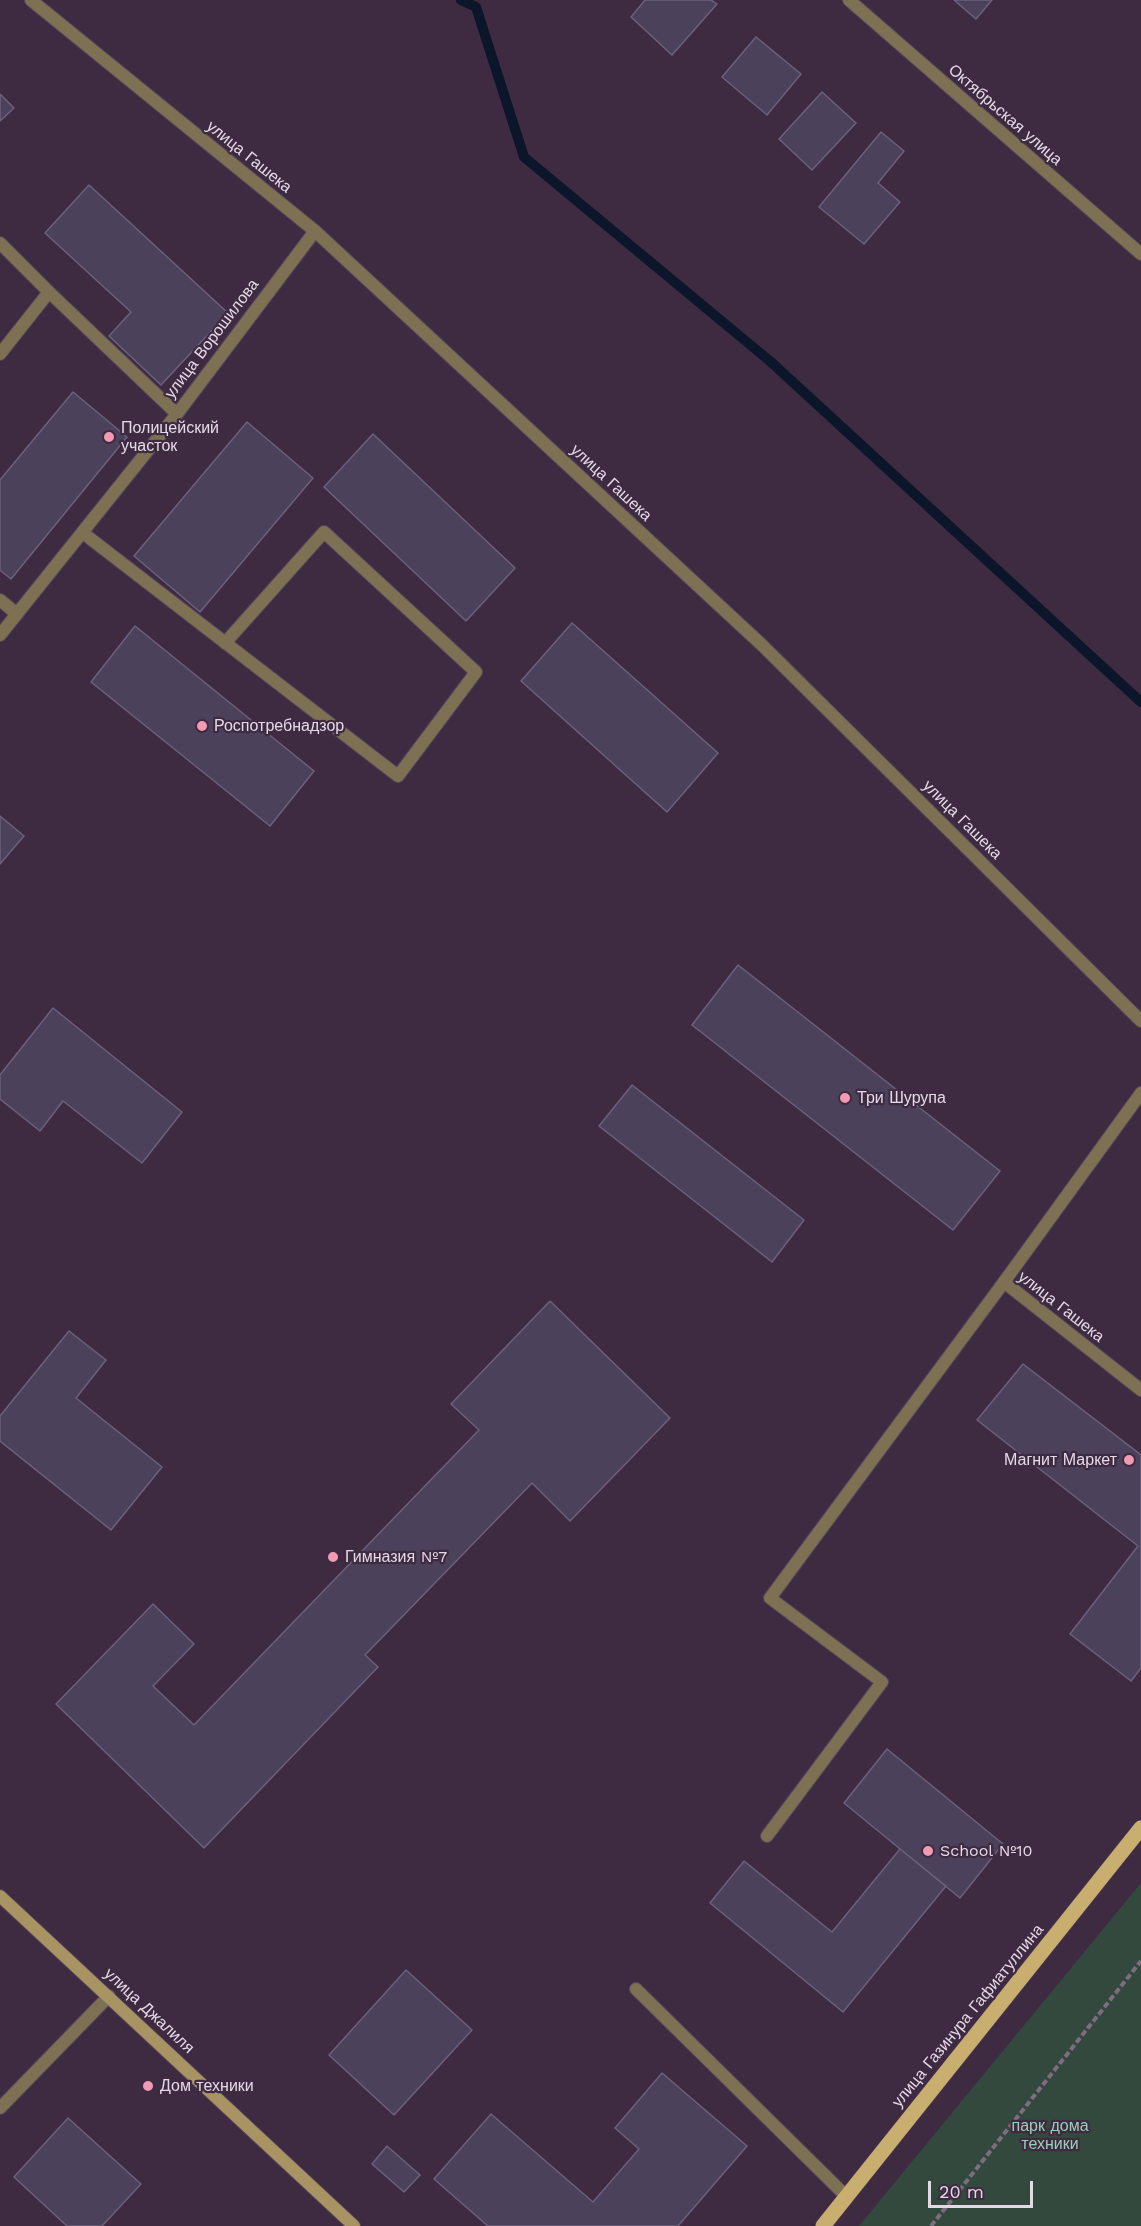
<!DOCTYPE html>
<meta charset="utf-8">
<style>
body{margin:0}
#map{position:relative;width:1141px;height:2226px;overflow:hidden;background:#3e2b42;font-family:"Work Sans",sans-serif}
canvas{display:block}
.scale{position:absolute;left:928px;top:2181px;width:105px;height:27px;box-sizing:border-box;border:3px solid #e6d9e7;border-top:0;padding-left:8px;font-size:18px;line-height:21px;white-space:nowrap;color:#e6d9e7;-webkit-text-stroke:4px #3e2b42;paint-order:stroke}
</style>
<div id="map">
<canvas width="1141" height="2226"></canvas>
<div class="scale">20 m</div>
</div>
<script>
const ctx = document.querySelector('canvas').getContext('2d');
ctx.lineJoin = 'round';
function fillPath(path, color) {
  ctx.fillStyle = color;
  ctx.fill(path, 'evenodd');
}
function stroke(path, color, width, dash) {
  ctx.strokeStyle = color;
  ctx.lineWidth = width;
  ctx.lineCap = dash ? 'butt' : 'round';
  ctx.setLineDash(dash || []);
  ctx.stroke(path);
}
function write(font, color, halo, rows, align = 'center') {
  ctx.font = font + ' "Work Sans",sans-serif';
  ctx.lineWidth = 4.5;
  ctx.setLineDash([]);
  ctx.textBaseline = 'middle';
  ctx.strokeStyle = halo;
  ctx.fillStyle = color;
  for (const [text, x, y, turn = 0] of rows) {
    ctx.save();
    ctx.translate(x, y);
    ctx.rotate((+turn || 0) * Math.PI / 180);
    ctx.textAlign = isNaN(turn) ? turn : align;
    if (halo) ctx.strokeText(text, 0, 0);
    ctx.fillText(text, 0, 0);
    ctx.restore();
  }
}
const green = new Path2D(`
 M1141,1883V2226H859Z`);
const stream = new Path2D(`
 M461,0L476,7L524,157L771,362L1141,702`);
const building = new Path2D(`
 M645,0H711L717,4L672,55L631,17Z
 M954,0H992L976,19Z
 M756,37L801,74L767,115L722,77Z
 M822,92L856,123L812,170L779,139Z
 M0,94L14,108L0,121Z
 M881,132L904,151L878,183L900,202L864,244L819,207Z
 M89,185L228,313L161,385L109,336L131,312L45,233Z
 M73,392L127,437L11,579L0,570V480Z
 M247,422L313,478L200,612L134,556Z
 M373,434L515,568L466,621L324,487Z
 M572,623L718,753L667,812L521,681Z
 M135,626L314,771L270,826L91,682Z
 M0,816L24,836L0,864Z
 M738,965L1000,1171L953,1230L692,1025Z
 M53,1008L182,1112L142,1163L63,1101L40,1131L0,1099V1075Z
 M632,1085L804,1220L772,1262L599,1126Z
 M550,1301L670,1418L570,1521L532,1483L365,1655L378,1667L204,1848L56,1704L153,1604L194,1644L153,1686L194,1725L479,1430L451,1404Z
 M69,1331L106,1360L76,1398L162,1467L111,1530L0,1441V1416Z
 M1023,1364L1141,1455V1668L1131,1681L1070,1634L1138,1546L977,1420Z
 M887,1749L1003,1844L960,1898L844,1803Z
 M900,1849L946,1886L843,2012L710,1903L744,1861L832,1932Z
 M406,1970L472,2030L394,2115L329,2055Z
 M662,2073L747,2146L678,2226H488L434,2179L491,2114L593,2202L639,2149L615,2128Z
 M68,2118L141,2184L102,2226H67L14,2177Z
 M387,2146L420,2175L404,2192L372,2164Z`);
const path = new Path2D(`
 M931,2226L1141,1961`);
const lane = new Path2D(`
 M0,243L49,292L0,354
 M49,292L177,414
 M83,533L398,776L476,672L324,532L225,643
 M0,600L17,614
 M767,1836L882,1682L770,1598L1004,1282
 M636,1989L846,2196
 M0,2108L109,1996`);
const street = new Path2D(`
 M31,0L315,231L762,645L1141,1021
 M849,0L1141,254
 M0,635L177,414L315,231
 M1141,1093L1004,1282L1141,1390`);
const secondary = new Path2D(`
 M0,1896L354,2226`);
const primary = new Path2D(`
 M823,2226L1141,1828`);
const markers = [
 [109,437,6,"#f19ab3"],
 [202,726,6,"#f19ab3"],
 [845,1098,6,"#f19ab3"],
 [1129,1460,6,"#f19ab3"],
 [333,1557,6,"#f19ab3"],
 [928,1851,6,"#f19ab3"],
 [148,2086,6,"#f19ab3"]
];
const streetNames = [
 ["Октябрьская улица",1005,115,41],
 ["улица Гашека",249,157,39],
 ["улица Ворошилова",212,339,-53],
 ["улица Гашека",611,483,43],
 ["улица Гашека",962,820,45],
 ["улица Гашека",1061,1307,38],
 ["улица Джалиля",149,2011,43],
 ["улица Газинура Гафиатуллина",968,2016,-51]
];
const poiNames = [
 ["Полицейский",121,428],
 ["участок",121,446],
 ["Роспотребнадзор",214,726],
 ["Три Шурупа",857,1098],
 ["Магнит Маркет",1117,1460,"right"],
 ["Гимназия №7",345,1557],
 ["School №10",940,1851],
 ["Дом техники",160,2086]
];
const parkNames = [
 ["парк дома",1050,2126],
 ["техники",1050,2144]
];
fillPath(green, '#34493e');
stroke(stream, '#0c162a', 10);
fillPath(building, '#4b415b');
stroke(building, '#6c617d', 1.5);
stroke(lane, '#59475c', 14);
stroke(street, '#59475c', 14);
stroke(secondary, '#59475c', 14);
stroke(primary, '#59475c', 16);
stroke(path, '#7e6d81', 4, [6, 3]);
stroke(lane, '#7e7153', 12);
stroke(street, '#7e7153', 12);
stroke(secondary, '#a89463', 12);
stroke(primary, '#c8ae6f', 15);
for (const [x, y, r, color] of markers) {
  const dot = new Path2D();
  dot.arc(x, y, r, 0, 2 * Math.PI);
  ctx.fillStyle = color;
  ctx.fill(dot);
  stroke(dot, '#3e2b42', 2);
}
write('16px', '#e6d9e7', '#3e2b42', streetNames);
write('16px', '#e6d9e7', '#3e2b42', poiNames, 'left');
write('16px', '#97d1b5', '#3e2b42', parkNames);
</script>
